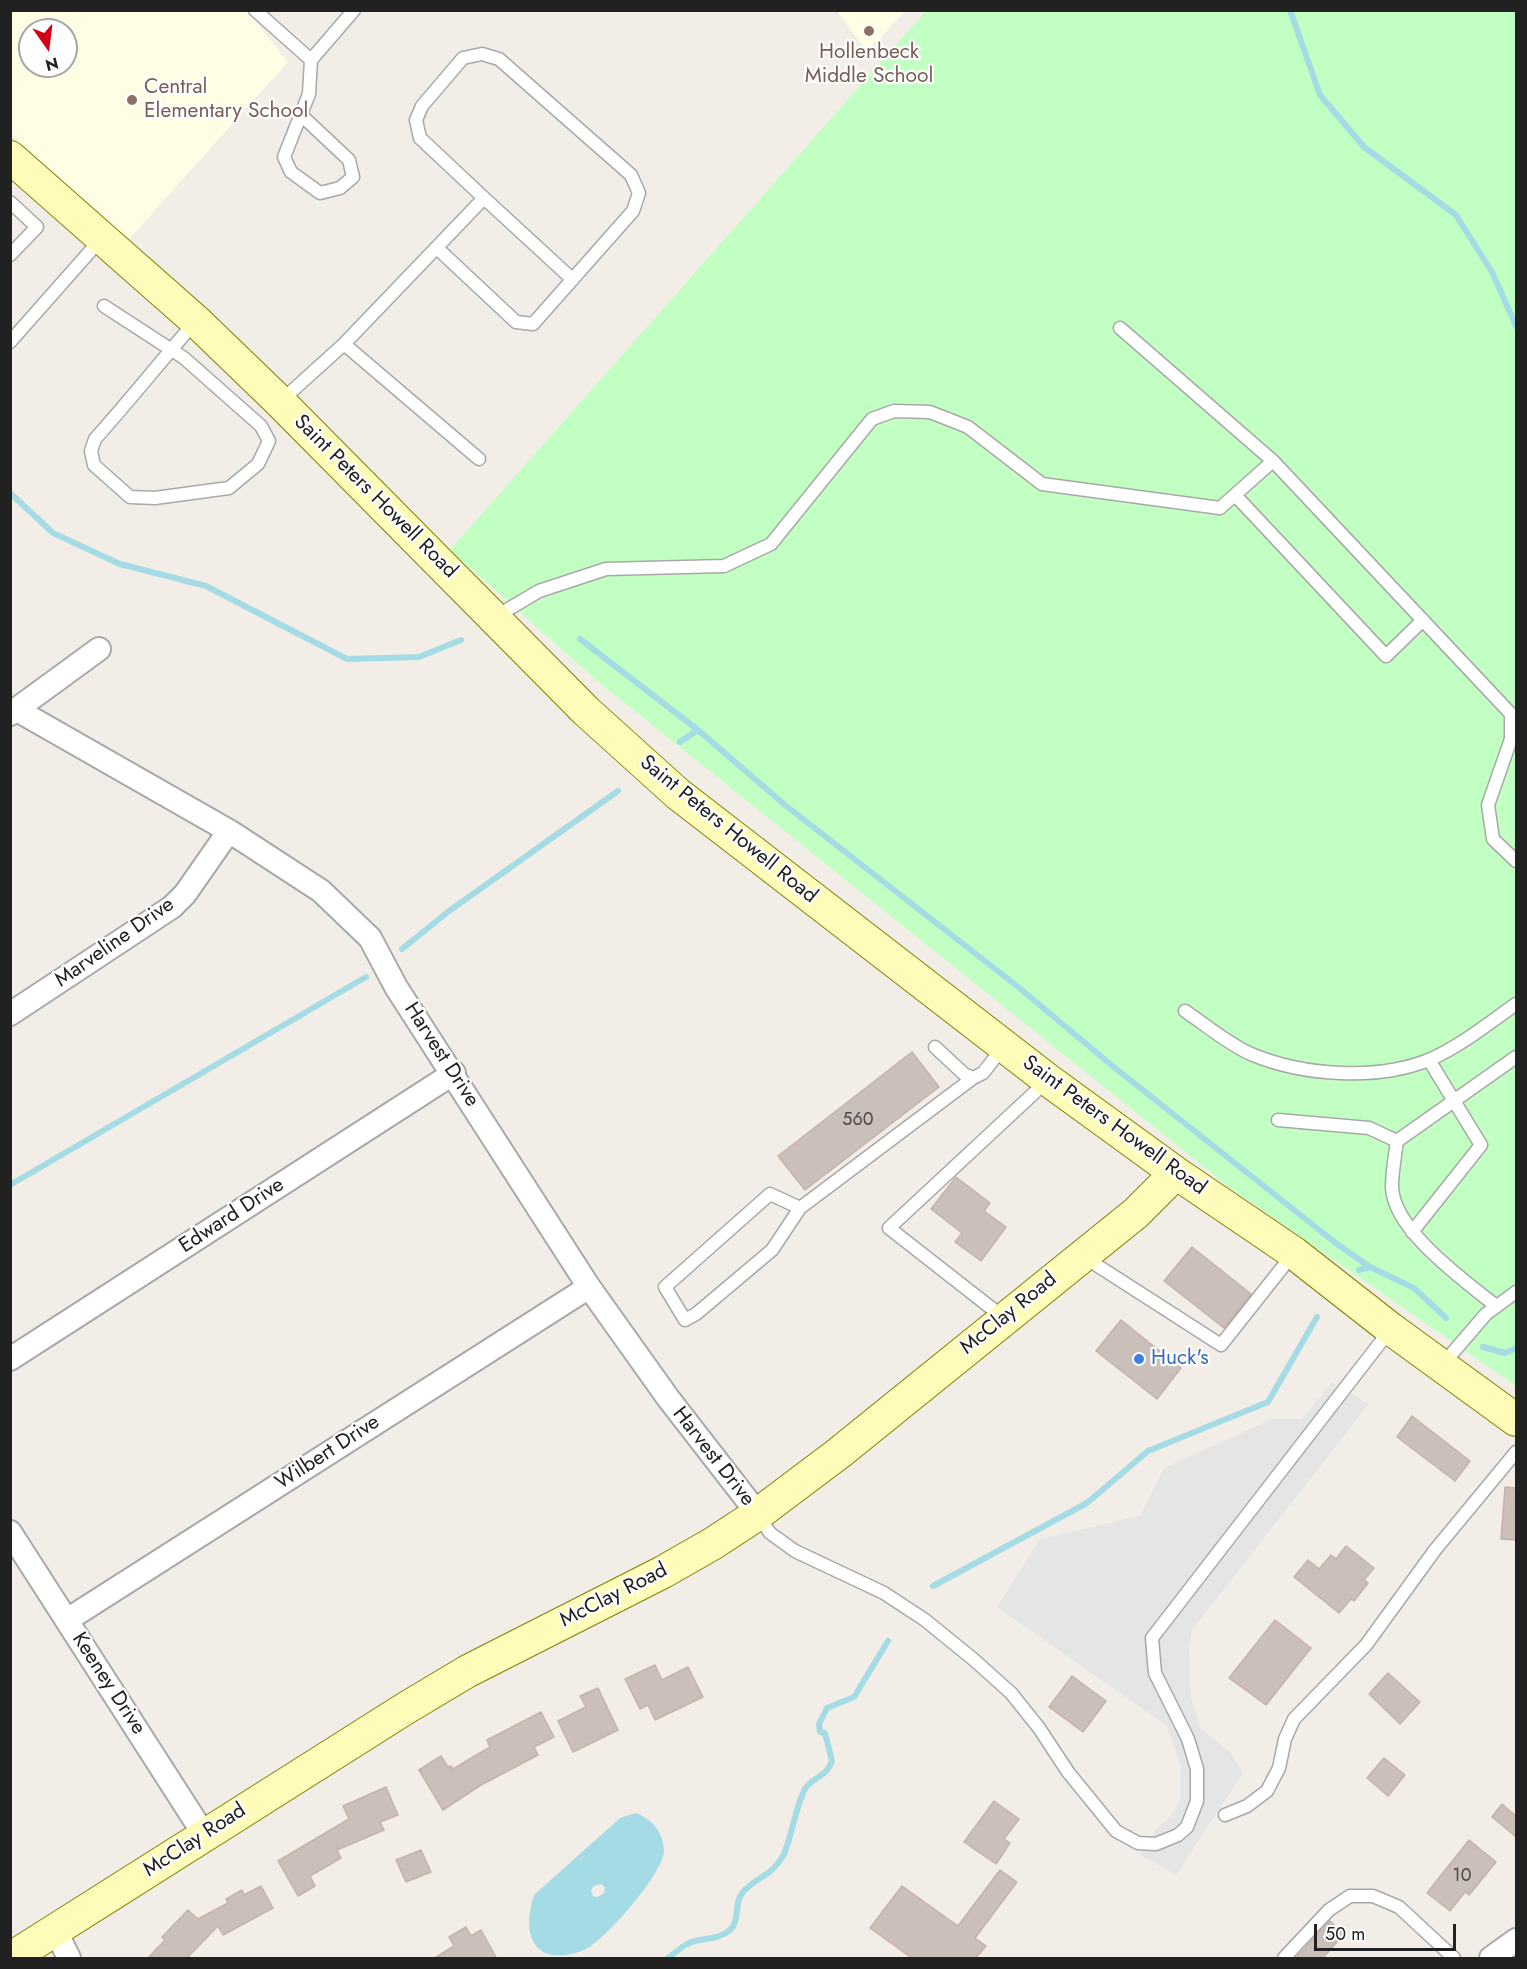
<!DOCTYPE html>
<style>
body{margin:0}
#map{position:relative;width:1527px;height:1969px;overflow:hidden;background:#f2eee7;font-family:Jost,sans-serif}
canvas{display:block}
.frame{position:absolute;inset:0;border:12px solid #212121;pointer-events:none}
.north{position:absolute;left:18px;top:18px;width:60px;height:60px;box-sizing:border-box;background:#fff;border:2px solid #a6a6a6;border-radius:50%;rotate:166deg;font-size:16px;font-weight:700;line-height:24px;text-align:center;color:#212121}
.north::after{content:'';display:block;margin:auto;width:21px;height:27px;background:#d30013;clip-path:polygon(50% 0,100% 100%,50% 72%,0 100%)}
.scale{position:absolute;left:1314px;top:1924px;width:142px;height:27px;box-sizing:border-box;border:3px solid #212121;border-top:0;padding-left:8px;font-size:18px;line-height:21px;white-space:nowrap;color:#212121;-webkit-text-stroke:4px #fff;paint-order:stroke}
</style>
<div id="map">
<canvas width="1527" height="1969"></canvas>
<div class="frame"></div>
<div class="north">N</div>
<div class="scale">50 m</div>
</div>
<script>
const ctx = document.querySelector('canvas').getContext('2d');
ctx.lineJoin = 'round';
function fillPath(path, color) {
  ctx.fillStyle = color;
  ctx.fill(path, 'evenodd');
}
function stroke(path, color, width, dash) {
  ctx.strokeStyle = color;
  ctx.lineWidth = width;
  ctx.lineCap = dash ? 'butt' : 'round';
  ctx.setLineDash(dash || []);
  ctx.stroke(path);
}
function write(font, color, halo, rows, align = 'center') {
  ctx.font = font + ' Jost,sans-serif';
  ctx.lineWidth = 4.5;
  ctx.setLineDash([]);
  ctx.textBaseline = 'middle';
  ctx.strokeStyle = halo;
  ctx.fillStyle = color;
  for (const [text, x, y, turn = 0] of rows) {
    ctx.save();
    ctx.translate(x, y);
    ctx.rotate((+turn || 0) * Math.PI / 180);
    ctx.textAlign = isNaN(turn) ? turn : align;
    if (halo) ctx.strokeText(text, 0, 0);
    ctx.fillText(text, 0, 0);
    ctx.restore();
  }
}
const education = new Path2D(`
 M11,10L247,11L288,62L128,240L11,135ZM30,30H66V66H30Z
 M837,11H905L867,52Z`);
const park = new Path2D(`
 M926,11H1516V1386L1229,1187L595,679L450,550Z`);
const parking = new Path2D(`
 M1332,1382L1369,1404L1192,1630L1189,1648L1191,1698L1201,1729L1231,1753L1243,1773L1176,1875L1140,1855L1157,1828L1170,1817L1181,1798L1180,1764L1167,1726L997,1607L1040,1539L1140,1516L1164,1468L1272,1419H1302Z`);
const water = new Path2D(`
 M636,1813C652,1819 664,1833 664,1851C664,1872 604,1942 584,1950C536,1969 520,1937 534,1895L620,1818ZM601,1884L605,1887L604,1893L598,1897L593,1896L591,1890L594,1886Z`);
const stream = new Path2D(`
 M1290,10L1320,95L1364,147L1456,215L1492,272L1516,326
 M10,493L53,533L120,564L206,586L347,659L419,657L461,640
 M580,639L698,730L785,805L1017,986L1115,1068L1337,1244L1370,1267L1414,1288L1446,1318
 M680,742L698,730
 M402,949L449,911L618,791
 M10,1185L366,977
 M1359,1270L1370,1267
 M1483,1347L1505,1353L1516,1348
 M933,1586L1087,1503L1148,1451L1268,1402L1317,1317
 M668,1958C674,1954 680,1948 687,1944C701,1937 717,1941 730,1930C741,1920 733,1903 743,1892C757,1876 770,1878 783,1856C791,1841 797,1799 807,1786C817,1775 825,1778 832,1761L825,1733L820,1732L819,1724L827,1708L854,1697L888,1641`);
const building = new Path2D(`
 M912,1052L939,1087L805,1190L778,1156Z
 M956,1177L990,1203L984,1211L1006,1227L981,1261L955,1242L962,1233L931,1209Z
 M1192,1247L1251,1294L1224,1328L1164,1281Z
 M1121,1320L1181,1368L1157,1399L1096,1351Z
 M1412,1416L1470,1461L1455,1481L1397,1437Z
 M1505,1487L1516,1488V1540L1501,1539Z
 M1346,1546L1374,1568L1364,1580L1368,1583L1354,1601L1351,1599L1339,1613L1294,1577L1308,1560L1319,1569L1331,1555L1336,1559Z
 M1275,1620L1311,1648L1266,1705L1229,1678Z
 M655,1665L662,1680L688,1667L703,1697L655,1720L648,1705L640,1709L625,1679Z
 M1388,1673L1420,1702L1400,1724L1369,1694Z
 M1072,1676L1106,1701L1083,1732L1049,1707Z
 M598,1688L618,1730L573,1752L558,1721L586,1707L580,1696Z
 M541,1712L554,1737L534,1747L538,1755L481,1785L443,1810L419,1770L441,1756L448,1767L451,1766L453,1769L490,1747L487,1740Z
 M1384,1758L1405,1775L1388,1796L1367,1778Z
 M386,1787L398,1815L380,1822L384,1830L337,1850L341,1858L310,1876L315,1886L298,1896L278,1861L349,1819L343,1806Z
 M994,1801L1019,1819L1004,1839L1010,1843L996,1864L964,1842Z
 M1502,1804L1516,1816V1837L1492,1817Z
 M1469,1840L1496,1862L1469,1895L1465,1892L1450,1911L1427,1893Z
 M421,1850L431,1872L406,1882L396,1860Z
 M1000,1870L1017,1882L975,1938L986,1946L975,1959H913L870,1928L902,1886L958,1926Z
 M261,1886L273,1908L223,1935L218,1926L186,1959H147L165,1940L162,1937L188,1910L198,1919L228,1903L226,1899L242,1890L244,1895Z
 M1330,1921L1344,1934L1322,1959H1295Z
 M466,1927L471,1936L481,1930L497,1959H433L454,1946L449,1937Z`);
const lane = new Path2D(`
 M255,10L311,60
 M300,114L349,160L353,177L340,188L320,193L291,172L284,157L309,94L311,60L354,10
 M484,198L572,279
 M10,202L37,227L10,255
 M104,306L184,358L261,426L269,441L258,464L229,488L155,498L130,497L94,465L91,451L95,439C129,401 161,361 195,322
 M1120,328L1273,461
 M10,342L101,239
 M344,344L484,198L420,138L416,120L422,106L463,58L482,54L499,59L631,175L639,193L633,211L533,324L516,322L437,248
 M281,401L344,344L479,459
 M1235,495L1386,656L1423,620
 M495,617L539,591L606,569L724,566L771,544L872,419L894,411L930,412L968,427L1042,484L1220,508L1273,461L1511,714V739L1488,805L1493,839L1516,861
 M1185,1011C1206,1025 1228,1044 1251,1054C1303,1076 1379,1081 1431,1059C1462,1045 1489,1023 1516,1004
 M935,1047L964,1074L973,1078L983,1073L1004,1046
 M1278,1120L1369,1128L1397,1141
 M800,1208L770,1194L665,1287L685,1320L696,1314L772,1250L800,1208L973,1078
 M1412,1232L1481,1145L1429,1060
 M1084,1257L1221,1345L1293,1254
 M1496,1306C1465,1281 1393,1230 1392,1187C1392,1172 1395,1156 1397,1141L1516,1057
 M1004,1318L889,1228L1047,1081
 M1443,1364L1486,1314L1516,1292
 M758,1515L770,1533L795,1551L884,1593L925,1620L973,1659L1011,1693L1039,1728L1068,1772L1116,1831L1138,1843L1156,1844L1178,1835L1187,1827L1197,1801V1769L1188,1739L1155,1673L1152,1638L1390,1330
 M1225,1815L1247,1806L1267,1791L1279,1768L1285,1739L1294,1719L1366,1645L1435,1550L1516,1452
 M1284,1958L1329,1910L1350,1896H1373L1399,1907L1454,1958`);
const street = new Path2D(`
 M17,710L229,831L321,891L370,938L396,987L589,1287L668,1398L758,1514
 M10,714L99,649
 M10,1014L172,907L185,894L229,831
 M10,1359L454,1073
 M10,1532L205,1836
 M67,1620L589,1287
 M55,1930L69,1958
 M1491,1958L1516,1940`);
const secondary = new Path2D(`
 M10,157L196,321L280,402L586,711L678,794L1048,1080L1176,1173L1294,1253L1391,1329L1516,1420
 M11,1958L406,1708L468,1671L663,1572L712,1544L758,1514L839,1453L1136,1213L1176,1173`);
const markers = [
 [869,31,6,"#8d6e63"],
 [132,100,6,"#8d6e63"],
 [1139,1359,6,"#3f7fe0"]
];
const numberNames = [
 ["560",858,1121],
 ["10",1462,1877]
];
const educationNames = [
 ["Hollenbeck",869,53],
 ["Middle School",869,77],
 ["Central",144,88,"left"],
 ["Elementary School",144,112,"left"]
];
const streetNames = [
 ["Saint Peters Howell Road",375,497,45],
 ["Saint Peters Howell Road",728,830,39],
 ["Marveline Drive",115,943,-35],
 ["Harvest Drive",441,1055,57],
 ["Saint Peters Howell Road",1114,1126,36],
 ["Edward Drive",232,1216,-33],
 ["McClay Road",1009,1314,-39],
 ["Wilbert Drive",328,1453,-33],
 ["Harvest Drive",713,1457,52],
 ["McClay Road",614,1596,-27],
 ["Keeney Drive",108,1684,57],
 ["McClay Road",195,1841,-33]
];
const shopNames = [
 ["Huck's",1151,1359]
];
fillPath(education, '#fffde4');
fillPath(park, '#c2ffc2');
fillPath(parking, '#e5e5e5');
fillPath(water, '#a4dbe4');
stroke(stream, '#a4dbe4', 6);
fillPath(building, '#cbbfba');
stroke(building, '#c6b2a8', 1.5);
stroke(lane, '#a8a8a8', 15);
stroke(street, '#a8a8a8', 26);
stroke(secondary, '#7e8100', 34);
stroke(lane, '#fff', 12);
stroke(street, '#fff', 22);
stroke(secondary, '#fffcb9', 32);
for (const [x, y, r, color] of markers) {
  const dot = new Path2D();
  dot.arc(x, y, r, 0, 2 * Math.PI);
  ctx.fillStyle = color;
  ctx.fill(dot);
  stroke(dot, '#fff', 2);
}
write('18px', '#4c4847', null, numberNames);
write('21px', '#785e54', '#fff', educationNames);
write('21px', '#212121', '#fff', streetNames);
write('21px', '#366cbe', '#fff', shopNames, 'left');
</script>
